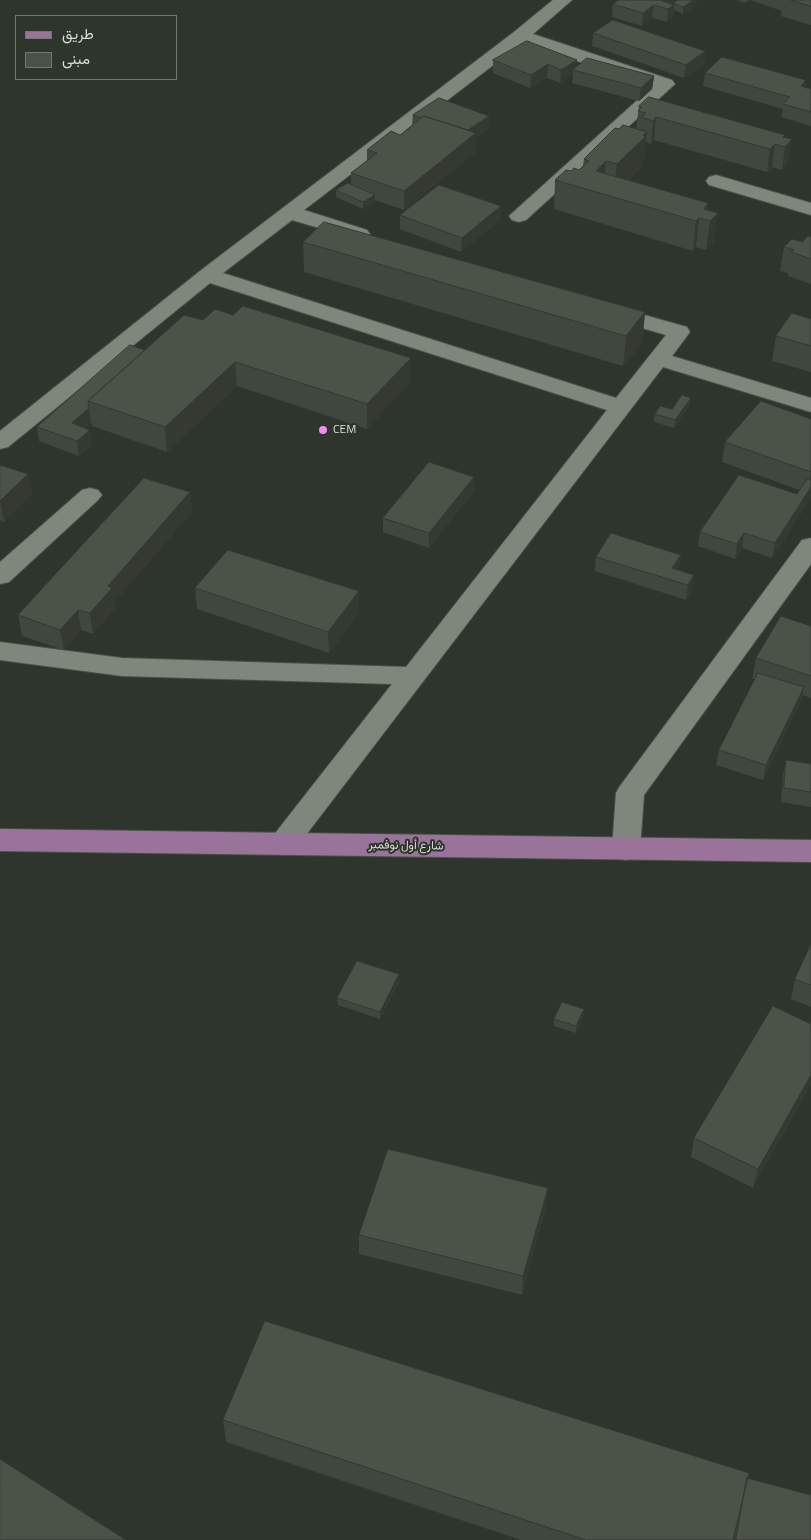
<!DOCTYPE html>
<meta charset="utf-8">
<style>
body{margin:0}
#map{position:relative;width:811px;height:1540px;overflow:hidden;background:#2e352c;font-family:"Titillium Web",Vazirmatn,sans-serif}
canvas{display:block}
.legend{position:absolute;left:15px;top:15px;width:162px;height:65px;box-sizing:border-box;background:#2e352c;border:1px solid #727870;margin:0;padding:6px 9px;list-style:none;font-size:15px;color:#d8dcd6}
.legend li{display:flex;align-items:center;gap:10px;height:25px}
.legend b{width:25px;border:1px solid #727870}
</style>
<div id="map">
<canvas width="811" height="1540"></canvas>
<ul class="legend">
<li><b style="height:6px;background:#9a739b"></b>طريق</li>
<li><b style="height:14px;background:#4b5248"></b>مبنى</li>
</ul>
</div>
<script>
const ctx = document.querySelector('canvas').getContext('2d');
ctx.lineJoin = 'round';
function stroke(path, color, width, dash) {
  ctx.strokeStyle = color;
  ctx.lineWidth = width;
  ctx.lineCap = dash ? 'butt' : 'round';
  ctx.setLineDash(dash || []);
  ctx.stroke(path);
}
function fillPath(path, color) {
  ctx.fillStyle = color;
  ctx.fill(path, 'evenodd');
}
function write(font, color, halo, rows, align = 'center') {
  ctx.font = font + ' "Titillium Web",Vazirmatn,sans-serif';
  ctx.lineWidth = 4;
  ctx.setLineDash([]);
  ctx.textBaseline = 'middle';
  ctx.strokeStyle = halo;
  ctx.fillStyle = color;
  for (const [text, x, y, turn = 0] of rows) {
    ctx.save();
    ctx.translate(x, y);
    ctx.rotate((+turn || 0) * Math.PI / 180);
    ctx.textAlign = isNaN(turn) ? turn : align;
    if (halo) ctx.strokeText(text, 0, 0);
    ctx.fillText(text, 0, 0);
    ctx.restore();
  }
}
const minor = new Path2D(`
 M553,0H572L533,34L672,80L675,84L526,220L519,222L512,220L509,216L653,86L522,43L304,210L367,230L370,234L367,238L360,240L353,238L292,220L223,273L616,398L666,335L601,316L598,311L601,306L609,305L687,327L690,332L672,356L811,398V412L663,367L293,852L283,855L273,852L269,844L273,836L392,684L122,676L0,660V642L122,658L406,667L607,410L210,283L8,447L0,449V431L200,271L514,32Z
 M716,175L811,203V215L709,185L706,181L709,177Z
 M90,488L98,490L102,495L98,500L9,582L0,584V562L82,490Z
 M811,538V564L644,795L640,849L636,857L626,860L616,857L612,849L616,793L620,786L802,540Z`);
const major = new Path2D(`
 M0,829L811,840V862L0,851Z`);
const wall = new Path2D(`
 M678,0H697L696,5L683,14L674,10L673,17L667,22L652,18L642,26L612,17L613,4L676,1L671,4H673V3Z
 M735,0H811V25L781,16L782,11L750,0L745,3Z
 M593,33L705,51L704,64L684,78L592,46Z
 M493,60H577L576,67L654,76L652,89L639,101L572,83L573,75L560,83L547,78L530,88L493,73Z
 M705,73L805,87L811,89V126L781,117L783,109L703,86Z
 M639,106L784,137L788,163L782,170L772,167L767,172L654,140L651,144L646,142L644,160L642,162V166L628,180L708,203V210L714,242L706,250L696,247L693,251L554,209L555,180L571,171L579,170L583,166L584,159L619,129H636Z
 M413,115L489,116L488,130L476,138V152L404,210L375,200V202L363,209L336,197V190L351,184V173L367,161V150L400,135L412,125Z
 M400,215L500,220L461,252L400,229Z
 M811,237V284L788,276V273L780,271L784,247L802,242Z
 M303,242L645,312L642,343L623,366L304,272Z
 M233,315L410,382L367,429L237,386L167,452L92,426L91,423L85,428L92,444L79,456L39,441L37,427L145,350L203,320Z
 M811,319V372L772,361L776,336Z
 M690,405L674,428L654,422L655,414Z
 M811,419V498L772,558L742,548L735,559L698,546L700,532L797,494L799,490L722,462L725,442Z
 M0,465L28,474L32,494L4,522L0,520Z
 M474,477V491L429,548L383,532V518Z
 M190,492L192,512L114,602L115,608L93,634L81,630L64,650L22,636L18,615Z
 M681,555L678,570L694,575L692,589L686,600L595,571L596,557Z
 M195,588L359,591V612L329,653L197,609Z
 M811,626V698L802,695L801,701L763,780L716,765L719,750L755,679H752L756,658Z
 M786,760L811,764V807L781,802L783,775Z
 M811,944V1007L791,999L795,979Z
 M399,982L380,1019L338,1005L337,998Z
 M584,1009L583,1017L576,1033L554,1026V1019Z
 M811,1024L753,1188L691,1157L694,1138Z
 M546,1207L522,1295L359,1254V1235Z
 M223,1420L747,1478L811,1540H734L738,1519L733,1540H521L226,1442Z`);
const shadedWall = new Path2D(`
 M660,0H676L665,8Z
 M694,0H697L696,5L683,14V7Z
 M654,5L652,18L642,26L643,13Z
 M674,5L673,17L667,22L668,9Z
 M705,51L704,64L684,78L686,65Z
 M577,60L576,70H573V75L560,83L561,70Z
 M548,64L547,78L530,88L531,75Z
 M654,76L652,89L639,101L641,88Z
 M806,80L804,94L801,86Z
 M489,116L488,130L476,138V152L404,210V191L463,134Z
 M656,117L654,140L651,144L653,121Z
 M647,132L644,160L642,162V166L614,193L617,164Z
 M792,139L788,163L782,170L785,147Z
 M775,144L772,167L767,172L770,149Z
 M606,161L603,190L596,171Z
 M375,195V202L363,209V202Z
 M708,203L706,220L704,209Z
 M501,206L500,220L461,252L462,238Z
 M718,213L714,242L706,250L710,221Z
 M699,218L696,247L693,251L696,221Z
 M645,312L642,343L623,366L626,336Z
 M411,358L410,382L367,429V404Z
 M235,362L237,386L167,452L165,427Z
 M691,398L690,405L674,428L675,420Z
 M89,408L91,423L75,438L72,423Z
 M90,430L92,444L79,456L77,441Z
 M811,472V498L772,558L775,543L807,493Z
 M28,474L32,494L4,522L0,501Z
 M474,477V491L429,548V533Z
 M190,492L192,512L114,602L115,608L93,634L90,613L108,586Z
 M744,533L742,548L735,559L737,544Z
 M681,555L679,569L672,580V568Z
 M694,575L692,589L686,600L688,585Z
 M359,591V612L329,653L328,632Z
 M78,610L81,630L64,650L60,630Z
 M804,687L801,701L763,780L766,765Z
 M399,974V982L380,1019V1012Z
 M584,1009L583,1017L576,1033V1026Z
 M811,1075V1086L753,1188L758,1169Z
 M548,1188L546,1207L522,1295L523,1276Z`);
const building = new Path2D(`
 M619,0H660L674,5L668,9L654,5L643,13L613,4Z
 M678,0H694L683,7L673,3Z
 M791,0H811V6Z
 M613,20L705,51L686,65L593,33Z
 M527,41L577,60L561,70L548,64L531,75L493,60Z
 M722,57L806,80L801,86L811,89V112L783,104L790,97L705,73Z
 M587,58L654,76L641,88L573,70Z
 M649,97L785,135L783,137L792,139L785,147L775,144L770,149L656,117L653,121L641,117L646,113L638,111L642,107L639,106Z
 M439,98L489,116L468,130L424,116L421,118L413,115Z
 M424,116L476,133L404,191L351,173L377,153L367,150L391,131L400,135Z
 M623,125L647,132L643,135L645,137L617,164L606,161L596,171L708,203L704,209L718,213L710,221L699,218L696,221L555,180L566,170L571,171L574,168L579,170L589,161L584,159L615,128L619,129Z
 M348,183L375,195L363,202L336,190Z
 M439,185L501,206L462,238L400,215Z
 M324,222L645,312L626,336L303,242Z
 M808,236L811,237V259L791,252L794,250L784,247L792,239L802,242Z
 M243,306L411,358L367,404L235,362L165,427L88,401L184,315L203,320L215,309L233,315Z
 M792,313L811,319V346L776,336Z
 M130,345L145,350L88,401L89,408L72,423L90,430L77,441L37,427Z
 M682,395L691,398L675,420L655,414L660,406L672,409Z
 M761,401L811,419V472L725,442Z
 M429,462L474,477L429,533L383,518Z
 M0,465L28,474L0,501Z
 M739,475L797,494L807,479L811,480V487L775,543L744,533L737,544L700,532Z
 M144,478L190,492L108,586L112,588L90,613L78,610L60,630L18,615Z
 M611,533L681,555L672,568L694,575L688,585L596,557Z
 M228,550L359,591L328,632L195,588Z
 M781,616L811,626V676L756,658Z
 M758,673L804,687L766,765L719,750Z
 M786,760L811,764V792L784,788Z
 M811,944V985L795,979Z
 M357,961L399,974L380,1012L337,998Z
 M562,1002L584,1009L576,1026L554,1019Z
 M773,1006L811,1024V1075L758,1169L694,1138Z
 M388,1149L548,1188L523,1276L359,1235Z
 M265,1321L749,1473L733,1540H586L223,1420Z
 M0,1459L126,1540H0Z
 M747,1478L811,1495V1540H736Z`);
const markers = [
 [323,430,5,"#f18bf5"]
];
const poiNames = [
 ["CEM",333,430]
];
const streetNames = [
 ["شارع أول نوفمبر",406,846,1]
];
stroke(minor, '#4c524a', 2);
stroke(major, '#4c524a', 2);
fillPath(minor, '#7f877c');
fillPath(major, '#9a739b');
fillPath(wall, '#40473e');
fillPath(shadedWall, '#343932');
fillPath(building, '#4b5248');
stroke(building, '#343932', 1);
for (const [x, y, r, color] of markers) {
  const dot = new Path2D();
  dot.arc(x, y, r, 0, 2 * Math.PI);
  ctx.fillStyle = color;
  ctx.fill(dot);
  stroke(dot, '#2e352c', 2);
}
write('12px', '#d8dcd6', '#2e352c', poiNames, 'left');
write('12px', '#d8dcd6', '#2e352c', streetNames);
</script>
